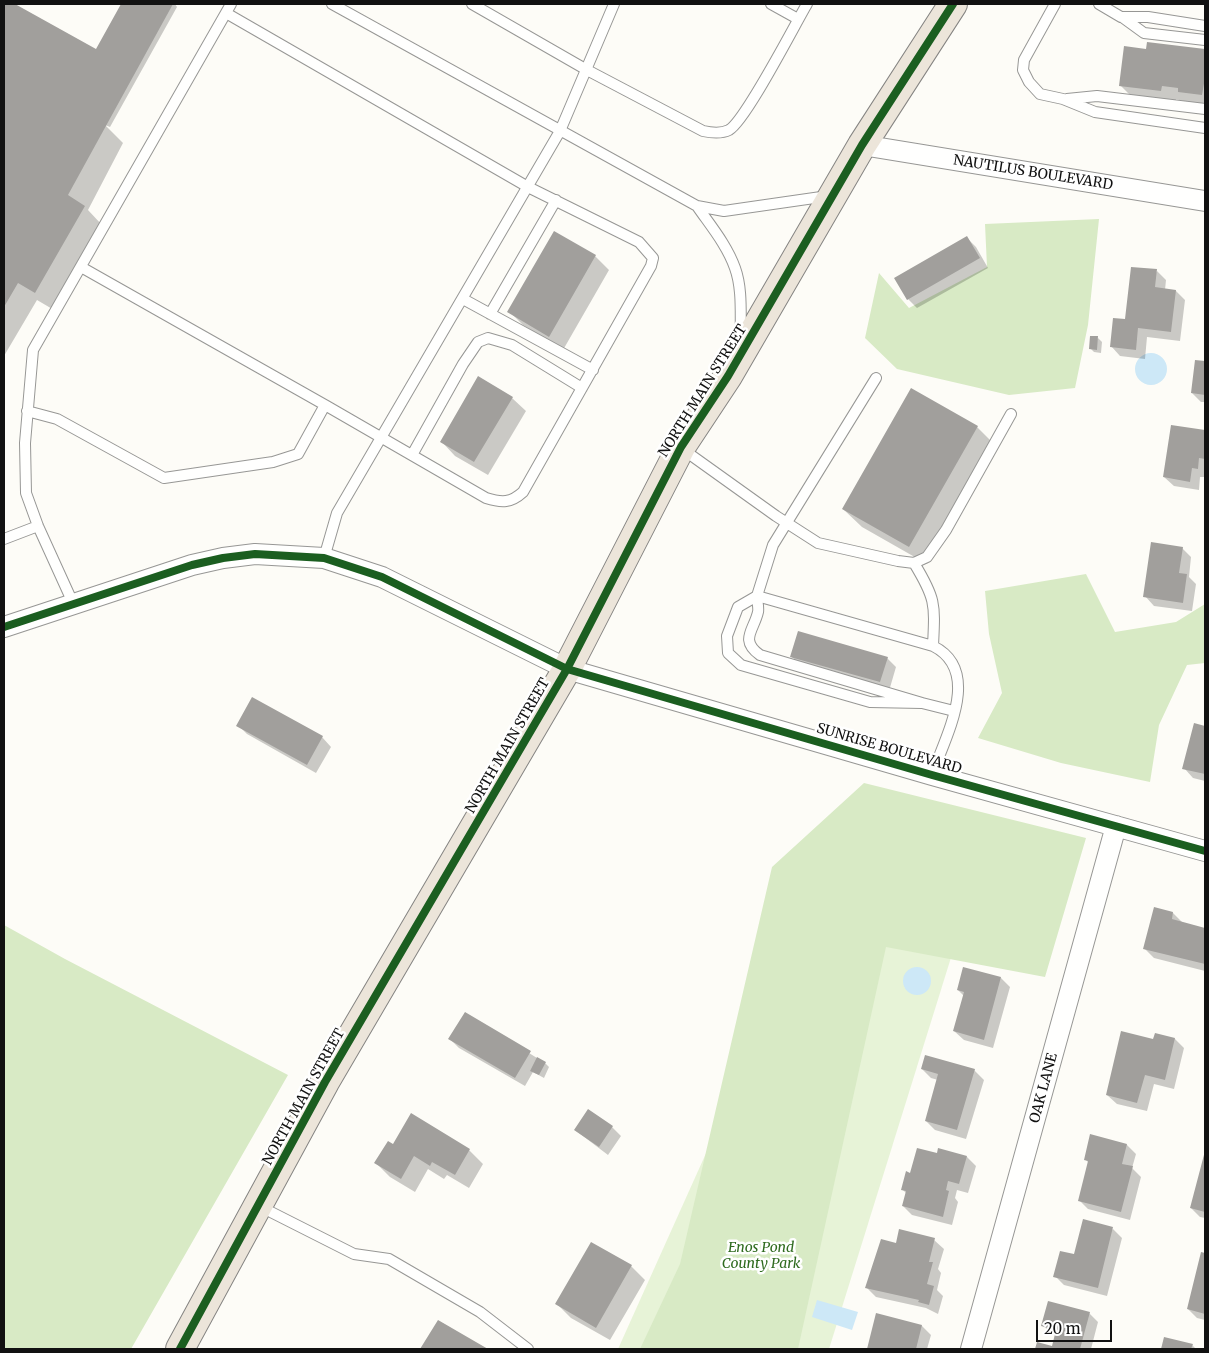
<!DOCTYPE html>
<style>
body{margin:0}
#map{position:relative;width:1209px;height:1353px;overflow:hidden;background:#fdfcf7;font-family:Merriweather,serif}
canvas{display:block}
.frame{position:absolute;inset:0;border:5px solid #111;pointer-events:none}
.scale{position:absolute;left:1036px;top:1320px;width:76px;height:22px;box-sizing:border-box;border:2px solid #111;border-top:0;padding-left:6px;font-size:15px;line-height:18px;white-space:nowrap;color:#111;-webkit-text-stroke:4px #fff;paint-order:stroke}
</style>
<div id="map">
<canvas width="1209" height="1353"></canvas>
<div class="frame"></div>
<div class="scale">20 m</div>
</div>
<script>
const ctx = document.querySelector('canvas').getContext('2d');
ctx.lineJoin = 'round';
function fillPath(path, color) {
  ctx.fillStyle = color;
  ctx.fill(path, 'evenodd');
}
function stroke(path, color, width, dash) {
  ctx.strokeStyle = color;
  ctx.lineWidth = width;
  ctx.lineCap = dash ? 'butt' : 'round';
  ctx.setLineDash(dash || []);
  ctx.stroke(path);
}
function write(font, color, halo, rows, align = 'center') {
  ctx.font = font + ' Merriweather,serif';
  ctx.lineWidth = 5;
  ctx.setLineDash([]);
  ctx.textBaseline = 'middle';
  ctx.strokeStyle = halo;
  ctx.fillStyle = color;
  for (const [text, x, y, turn = 0] of rows) {
    ctx.save();
    ctx.translate(x, y);
    ctx.rotate((+turn || 0) * Math.PI / 180);
    ctx.textAlign = isNaN(turn) ? turn : align;
    if (halo) ctx.strokeText(text, 0, 0);
    ctx.fillText(text, 0, 0);
    ctx.restore();
  }
}
const green = new Path2D(`
 M823,893L954,948L829,1349H618Z`);
const forest = new Path2D(`
 M1099,219L1088,325L1075,388L1009,395L897,369L865,338L879,273L909,308L987,267L985,224Z
 M1086,574L1115,632L1176,622L1205,604V663L1187,665L1159,725L1150,782L1061,763L978,738L1002,693L989,634L985,591Z
 M864,783L1086,838L1045,977L886,947L798,1349H640L680,1264L772,867Z
 M4,925L65,959L288,1075L131,1349H4Z`);
const water = new Path2D(`
 M1135 369a16 16 0 1 1 32 0a16 16 0 1 1-32 0Z
 M903 981a14 14 0 1 1 28 0a14 14 0 1 1-28 0Z
 M817,1300L858,1312L852,1330L812,1317Z`);
const shadow = new Path2D(`
 M4,4H12L96,51L122,4H175L177,7L110,127L105,125L123,143L88,210L102,225L54,310L37,300L4,356Z
 M1148,43L1205,51V107L1176,99L1175,104L1134,99L1120,85L1147,50Z
 M967,238L976,247L988,268L917,308L908,299Z
 M595,256L609,270L563,350L523,325L509,311Z
 M1157,271L1166,280L1165,290L1176,291L1185,300L1180,341L1147,337L1145,359L1120,356L1111,346Z
 M1098,338L1102,342L1101,353L1094,352L1090,348Z
 M1196,361L1205,362V402H1201L1192,393Z
 M512,398L526,411L488,475L455,456L442,442Z
 M1172,426L1205,431V477H1200L1199,490L1174,486L1164,477Z
 M977,427L995,445L927,564L862,527L843,509Z
 M1182,548L1191,557L1189,577L1196,584L1192,611L1154,606L1145,596Z
 M792,657L887,658L896,667L889,691L801,666Z
 M238,725L322,737L331,747L316,773L247,734Z
 M1194,725L1205,727V781L1193,778L1184,768Z
 M1155,909L1173,913L1183,923L1205,929V971L1154,958L1145,949Z
 M1001,978L1010,987L993,1048L964,1040L954,1031L964,996L958,990Z
 M465,1013L545,1063L549,1067L544,1078L533,1072L525,1086L459,1048L450,1039Z
 M1156,1034L1175,1039L1184,1048L1174,1089L1154,1084L1147,1111L1117,1104L1107,1095L1154,1040Z
 M922,1069L974,1070L984,1080L966,1139L935,1130L926,1121L938,1080L931,1078Z
 M612,1127L621,1136L608,1155L575,1130Z
 M1091,1136L1127,1145L1136,1154L1132,1168L1141,1177L1130,1220L1088,1209L1079,1200L1089,1163L1085,1159Z
 M393,1146L469,1150L483,1164L469,1188L447,1175L444,1179L428,1169L415,1192L390,1177L376,1163Z
 M1205,1153V1218L1200,1217L1191,1208Z
 M938,1154L967,1157L976,1166L968,1193L957,1190L955,1198L958,1202L952,1225L912,1215L903,1206L906,1193L902,1189Z
 M1113,1229L1122,1238L1107,1296L1064,1285L1055,1276Z
 M934,1240L944,1249L938,1269L941,1273L937,1290L943,1296L938,1314L926,1308L876,1297L867,1288L896,1244Z
 M1202,1254L1205,1255V1320L1197,1318L1188,1309Z
 M631,1266L645,1280L610,1340L571,1318L557,1304Z
 M1089,1313L1098,1322L1091,1349H1037L1038,1343L1053,1347L1056,1336L1043,1326Z
 M877,1315L922,1326L931,1335L927,1349H868Z
 M439,1321L486,1349H422Z
 M1165,1338L1192,1345L1196,1349H1162Z`);
const building = new Path2D(`
 M4,4H15L96,49L121,4H173L68,195L85,206L35,293L18,283L4,307Z
 M1147,42L1205,49V78L1202,95L1178,92V88L1162,86L1161,91L1119,86L1124,46L1146,49Z
 M554,231L596,255L549,337L507,312Z
 M967,236L980,258L907,300L894,278Z
 M1131,267L1157,269L1155,287L1176,290L1171,332L1138,328L1136,350L1110,347L1113,318L1125,319Z
 M1090,336H1098L1097,350L1089,349Z
 M1195,360L1205,361V395L1191,393Z
 M478,376L513,397L474,462L440,442Z
 M911,388L978,426L909,547L842,509Z
 M1171,425L1205,430V459L1199,458L1198,469L1192,468L1190,482L1163,477Z
 M1151,542L1183,547L1179,573L1187,574L1183,603L1143,597Z
 M798,631L888,657L880,682L790,657Z
 M252,697L323,736L307,765L236,726Z
 M1194,723L1205,726V774L1182,769Z
 M1154,907L1173,912L1172,919L1205,928V964L1143,949Z
 M963,967L1001,977L984,1040L953,1031L964,992L957,990Z
 M465,1012L531,1051L515,1078L448,1039Z
 M1121,1031L1153,1039L1155,1033L1175,1038L1165,1080L1145,1075L1137,1103L1106,1095Z
 M925,1055L975,1069L957,1130L925,1121L938,1074L921,1069Z
 M537,1057L546,1062L539,1075L530,1071Z
 M588,1109L613,1126L599,1147L574,1130Z
 M411,1113L470,1149L455,1175L432,1162L430,1166L414,1156L401,1179L374,1163L388,1141L393,1144Z
 M1090,1134L1127,1144L1122,1164L1133,1166L1121,1212L1078,1201L1088,1161L1084,1160Z
 M917,1148L937,1153L938,1148L967,1156L959,1184L948,1181L946,1190L949,1191L943,1217L902,1206L906,1191L901,1190L906,1171L910,1173Z
 M1205,1151V1212L1190,1208Z
 M1083,1219L1113,1227L1098,1288L1053,1277L1060,1251L1074,1254Z
 M899,1229L935,1238L929,1262H933L927,1284L934,1286L929,1305L918,1302L919,1300L865,1288L881,1239L896,1243Z
 M591,1242L632,1265L596,1328L555,1304Z
 M1201,1252L1205,1253V1314L1187,1309Z
 M1048,1301L1090,1312L1080,1349H1035L1037,1342L1052,1346L1056,1330L1041,1326Z
 M876,1313L922,1325L916,1349H867Z
 M438,1320L488,1349H420Z
 M1164,1337L1193,1344L1191,1349H1161Z`);
const service = new Path2D(`
 M332,4L697,206L724,211L828,196
 M472,4L587,70L703,131C712,133 721,134 729,130C746,120 794,26 807,4
 M771,4L798,19
 M1055,4L1024,60L1023,70L1029,82L1040,94L1063,99L1095,112L1205,128
 M1099,4L1121,17H1148L1205,26
 M226,13L528,187L639,242L653,258L651,266L523,492C511,503 502,503 486,498L325,405
 M1122,17L1144,33L1205,40
 M1067,99L1097,96L1205,109
 M697,206C710,225 727,245 735,268C743,290 740,317 741,340
 M463,299L593,370
 M490,314L556,200
 M876,378L773,545L757,596L738,607L727,636L728,653L741,665L870,702L922,703L954,711
 M27,411L57,419L164,478L273,462L298,454L325,405L81,267
 M681,448L776,516L818,543L898,561L914,563L927,557L946,530L1011,414
 M412,455L463,364L478,342L488,338L512,345L582,388
 M4,539L38,526
 M324,558L337,513L560,131L614,4
 M914,563C936,599 935,604 933,646
 M73,603L38,526L26,493L25,443L33,350L231,4
 M922,703L760,655C739,640 754,630 758,612C759,608 757,601 757,596L933,646C983,671 945,737 932,775
 M259,1206L354,1254L389,1259L480,1312L528,1349`);
const minor = new Path2D(`
 M862,145L1205,201
 M4,627L192,565L223,558L255,554L324,558L382,577L567,669L932,775L1205,851
 M971,1349L1116,826`);
const trunk = new Path2D(`
 M180,1349L325,1082L567,669L681,447L728,376L862,145L953,4`);
const cycleway = new Path2D(`
 M4,627L192,565L223,558L255,554L324,558L382,577L567,669L932,775L1205,851
 M180,1349L325,1082L567,669L681,447L728,376L862,145L953,4`);
const streetNames = [
 ["NAUTILUS BOULEVARD",1033,173,9],
 ["NORTH MAIN STREET",703,391,-58],
 ["NORTH MAIN STREET",508,746,-60],
 ["SUNRISE BOULEVARD",889,749,16],
 ["OAK LANE",1044,1088,-75],
 ["NORTH MAIN STREET",304,1097,-61]
];
const parkNames = [
 ["Enos Pond",761,1248],
 ["County Park",761,1264]
];
fillPath(green, '#e7f3d7');
fillPath(forest, '#d8eac5');
fillPath(water, '#cde8f7');
fillPath(shadow, '#0003');
fillPath(building, '#a19f9c');
stroke(service, '#979795', 12);
stroke(minor, '#979795', 22);
stroke(trunk, '#858482', 30);
stroke(service, '#fffffe', 10);
stroke(minor, '#fffffe', 20);
stroke(trunk, '#ece5da', 28);
stroke(cycleway, '#1b5e20', 8);
write('14px', '#111', '#fff', streetNames);
write('italic 14px', '#2f6b1f', '#fff', parkNames);
</script>
